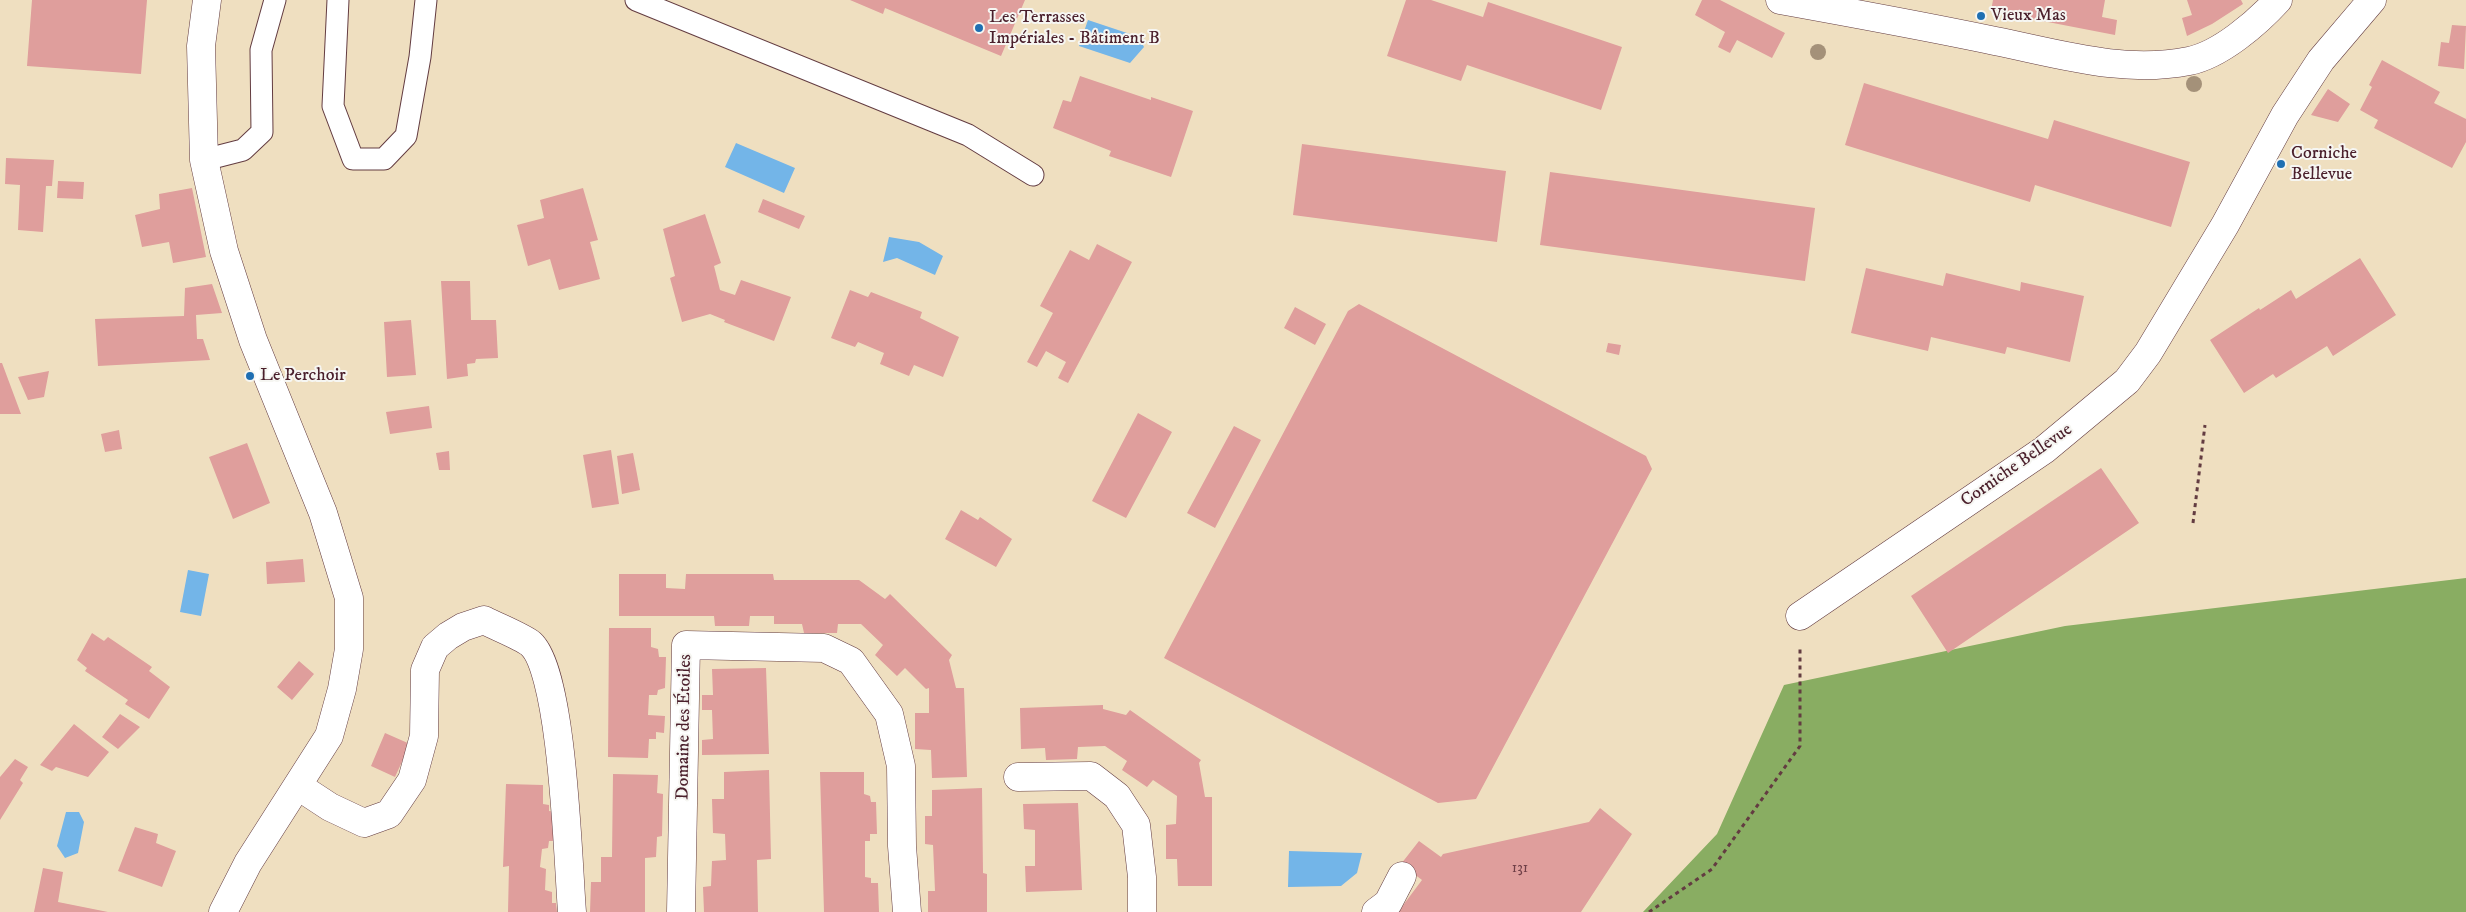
<!DOCTYPE html>
<meta charset="utf-8">
<style>
body{margin:0}
canvas{display:block;background:#efdfc0}
</style>
<canvas width="2466" height="912"></canvas>
<script>
const ctx = document.querySelector('canvas').getContext('2d');
ctx.lineJoin = 'round';
function fillPath(path, color) {
  ctx.fillStyle = color;
  ctx.fill(path, 'evenodd');
}
function stroke(path, color, width, dash) {
  ctx.strokeStyle = color;
  ctx.lineWidth = width;
  ctx.lineCap = dash ? 'butt' : 'round';
  ctx.setLineDash(dash || []);
  ctx.stroke(path);
}
function write(font, color, halo, rows, align = 'center') {
  ctx.font = font + ' "IM FELL DW Pica",serif';
  ctx.lineWidth = 4;
  ctx.setLineDash([]);
  ctx.textBaseline = 'middle';
  ctx.strokeStyle = halo;
  ctx.fillStyle = color;
  for (const [text, x, y, turn = 0] of rows) {
    ctx.save();
    ctx.translate(x, y);
    ctx.rotate((+turn || 0) * Math.PI / 180);
    ctx.textAlign = isNaN(turn) ? turn : align;
    if (halo) ctx.strokeText(text, 0, 0);
    ctx.fillText(text, 0, 0);
    ctx.restore();
  }
}
const forest = new Path2D(`
 M2466,578V912H1643L1717,834L1784,685L2065,626Z`);
const water = new Path2D(`
 M1088,20L1139,37L1144,47L1130,63L1079,46Z
 M736,143L795,168L784,193L725,167Z
 M889,237L919,242L943,256L935,275L897,258L883,262Z
 M188,570L209,574L201,616L180,612Z
 M66,812H79L84,822L78,853L65,858L57,846Z
 M1289,851L1362,853L1357,873L1341,886L1288,887Z`);
const building = new Path2D(`
 M32,0H147L141,74L27,66Z
 M850,0H1025L1001,56L885,8L883,14Z
 M1406,0H1431L1483,17L1488,2L1622,47L1601,110L1467,65L1461,81L1387,56Z
 M1702,0H1720L1785,33L1772,58L1737,40L1730,53L1718,47L1725,32L1695,15Z
 M1993,0H2105L2102,17L2117,20L2115,35L1991,11Z
 M2187,0H2241L2243,4L2212,24L2187,36L2182,18L2192,15Z
 M2452,25L2466,26L2464,69L2438,66L2441,42L2449,43Z
 M2382,60L2440,92L2434,103L2466,119V142L2452,168L2374,128L2378,120L2360,110L2372,87L2369,85Z
 M1080,76L1151,100V97L1193,111L1171,177L1109,156L1111,151L1053,128L1063,100L1071,102Z
 M1864,83L2048,139L2054,120L2190,162L2171,227L2035,185L2030,202L1845,145Z
 M2328,89L2350,104L2338,122L2311,115Z
 M1302,144L1506,171L1497,242L1293,215Z
 M6,158L54,160L52,186H46L43,232L18,230L20,185L5,184Z
 M1550,172L1815,208L1805,281L1540,245Z
 M58,181L84,182L83,199L57,198Z
 M192,188L206,257L173,263L169,242L142,247L135,215L160,209L159,194Z
 M583,188L598,240L590,242L600,279L559,290L550,259L528,266L517,225L544,218L540,200Z
 M763,199L805,216L799,229L758,212Z
 M705,214L721,263L714,266L720,290L735,295L741,280L791,297L774,341L724,322L725,320L710,314L682,322L670,278L675,276L663,229Z
 M1097,244L1132,262L1068,383L1058,378L1066,362L1046,351L1037,367L1027,362L1053,313L1040,306L1070,250L1089,260Z
 M2360,258L2396,315L2333,356L2327,346L2276,378L2273,374L2244,393L2210,340L2259,308L2260,310L2291,290L2296,299Z
 M1866,268L1943,286L1946,273L2020,291L2021,282L2084,296L2070,362L2007,347L2005,354L1931,337L1928,351L1851,333Z
 M441,281H470L471,320H496L498,358L476,359L475,363L467,364L468,376L447,379Z
 M212,284L222,313L196,315L197,339H203L210,360L98,366L95,319L184,316L185,288Z
 M850,290L868,297L871,292L922,312L920,318L959,337L943,377L914,365L909,376L880,364L884,353L858,342L855,347L831,338Z
 M1359,304L1646,456L1652,469L1476,799L1438,803L1164,658L1348,311Z
 M1295,307L1326,324L1315,345L1284,328Z
 M411,320L416,375L387,377L384,322Z
 M1608,343L1621,345L1619,355L1606,352Z
 M0,363H2L21,414H0Z
 M49,371L44,397L28,400L18,377Z
 M429,406L432,428L390,434L386,412Z
 M1138,413L1172,432L1126,518L1092,501Z
 M1234,426L1261,440L1215,528L1187,513Z
 M119,430L122,449L105,452L101,434Z
 M247,443L270,503L233,519L209,457Z
 M611,450L619,504L592,508L583,455Z
 M449,451L450,470H439L436,453Z
 M633,453L640,490L622,494L617,456Z
 M2101,468L2139,523L1948,653L1911,596Z
 M961,510L978,520L980,517L1012,539L996,567L945,539Z
 M303,559L305,582L267,584L266,562Z
 M619,574H666V588L685,589L686,574H773L774,580H859L885,599L890,594L952,655L949,660L956,688H964L967,777L932,778L931,750L915,749V713H929V688L926,689L905,668L897,676L875,655L883,645L861,624H838L837,633H804L802,624H774V616H750L749,626H715L714,616H619Z
 M609,628H651V647L658,649L659,657H666L665,688L658,690L657,695H649L648,715L665,716L664,733L656,732V739H649L648,758L608,757Z
 M92,633L104,641L108,637L152,667L149,671L170,687L149,719L125,704L128,700L85,671L87,668L77,660Z
 M299,661L314,674L292,700L277,687Z
 M766,668L769,754L702,755V740L713,739L712,710H702V695H713L712,669Z
 M1103,705V709L1126,715L1130,710L1201,760L1199,763L1205,797H1212V886H1178L1177,859H1166V825L1176,824L1177,796L1153,780L1147,787L1122,770L1127,761L1105,746L1078,747L1077,759L1046,760L1045,748L1021,749L1020,708Z
 M120,714L140,727L118,749L102,737Z
 M74,724L109,752L88,777L56,767L52,771L40,765Z
 M385,733L410,744L395,777L371,766Z
 M15,759L28,767L20,780L23,783L0,820V777Z
 M769,770L771,859L757,860L758,912H704L703,887L711,886L712,861L726,860L725,834L713,833L712,799H724V772Z
 M820,772H864V794L870,796L871,802H876L877,834H870V841H865V877L871,878V883H878L879,912H824Z
 M613,774L658,775L657,793L663,794L662,836L657,837L656,857L645,858V912H590L591,882H601V857H612Z
 M506,784L543,785V804L549,805V811L555,812L554,841H549L548,848L542,849L540,867L546,869L545,890L552,892V903H556L557,912H508L509,866L503,867Z
 M982,788L983,873L987,874V912H928V891H935L933,845L925,844V816H932V790Z
 M1078,803L1082,890L1026,892L1025,866H1035V830L1024,829L1023,804Z
 M1600,808L1632,834L1581,912H1398L1422,880L1401,864L1419,841L1441,857L1443,854L1589,822Z
 M135,827L158,834L156,843L176,851L162,887L118,871Z
 M43,868L63,872L58,902L108,912H34Z`);
const path = new Path2D(`
 M2193,523L2205,425
 M1649,912L1712,869L1800,746V646`);
const lane = new Path2D(`
 M338,0L333,106L353,159H384L406,136L420,57L426,0
 M636,0L968,135L1033,175
 M204,160L243,150L262,132L261,50L275,0`);
const street = new Path2D(`
 M1780,0C1852,13 1924,26 1995,41C2060,54 2123,74 2189,61C2220,55 2257,23 2278,0
 M1800,616L2044,450L2127,381L2148,353L2225,225L2285,115L2321,60L2372,0
 M1018,777L1091,776L1117,796L1136,825L1142,877V912
 M298,786L330,807L364,823L389,814L412,780L424,736L425,670L435,647L448,636L463,627L484,620C495,626 523,637 531,644C563,673 568,863 572,912
 M681,912L686,645L824,648L851,661L889,714L901,766L902,846L907,912
 M1376,912L1388,903L1402,876`);
const secondary = new Path2D(`
 M207,0L201,46L204,160L224,251L253,340L323,513L349,598V649L342,689L329,736L248,863L223,912`);
const trees = [
 [1818,52],
 [2194,84]
];
const markers = [
 [1981,16,5,"#1f6fb2"],
 [979,28,5,"#1f6fb2"],
 [2281,164,5,"#1f6fb2"],
 [250,376,5,"#1f6fb2"]
];
const numberNames = [
 ["131",1520,869]
];
const poiNames = [
 ["Vieux Mas",1991,16],
 ["Les Terrasses",989,18],
 ["Impériales - Bâtiment B",989,39],
 ["Corniche",2291,154],
 ["Bellevue",2291,175],
 ["Le Perchoir",260,376]
];
const streetNames = [
 ["Corniche Bellevue",2017,466,-35],
 ["Domaine des Étoiles",685,727,-89]
];
fillPath(forest, '#89ad62');
fillPath(water, '#73b5e8');
fillPath(building, '#df9e9c');
stroke(lane, '#633c41', 23);
stroke(street, '#633c41', 29);
stroke(secondary, '#633c41', 29);
stroke(path, '#633c41', 3, [4, 4]);
stroke(lane, '#fff', 21);
stroke(street, '#fff', 28);
stroke(secondary, '#fff', 28);
ctx.fillStyle = '#a49179';
for (const [x, y] of trees) {
  ctx.beginPath();
  ctx.arc(x, y, 8, 0, 2 * Math.PI);
  ctx.fill();
}
for (const [x, y, r, color] of markers) {
  const dot = new Path2D();
  dot.arc(x, y, r, 0, 2 * Math.PI);
  ctx.fillStyle = color;
  ctx.fill(dot);
  stroke(dot, '#f6f6f2', 2);
}
write('15px', '#6f3f47', null, numberNames);
write('18px', '#4a1f2b', '#f6f6f2', poiNames, 'left');
write('18px', '#4a1f2b', '#f6f6f2', streetNames);
</script>
